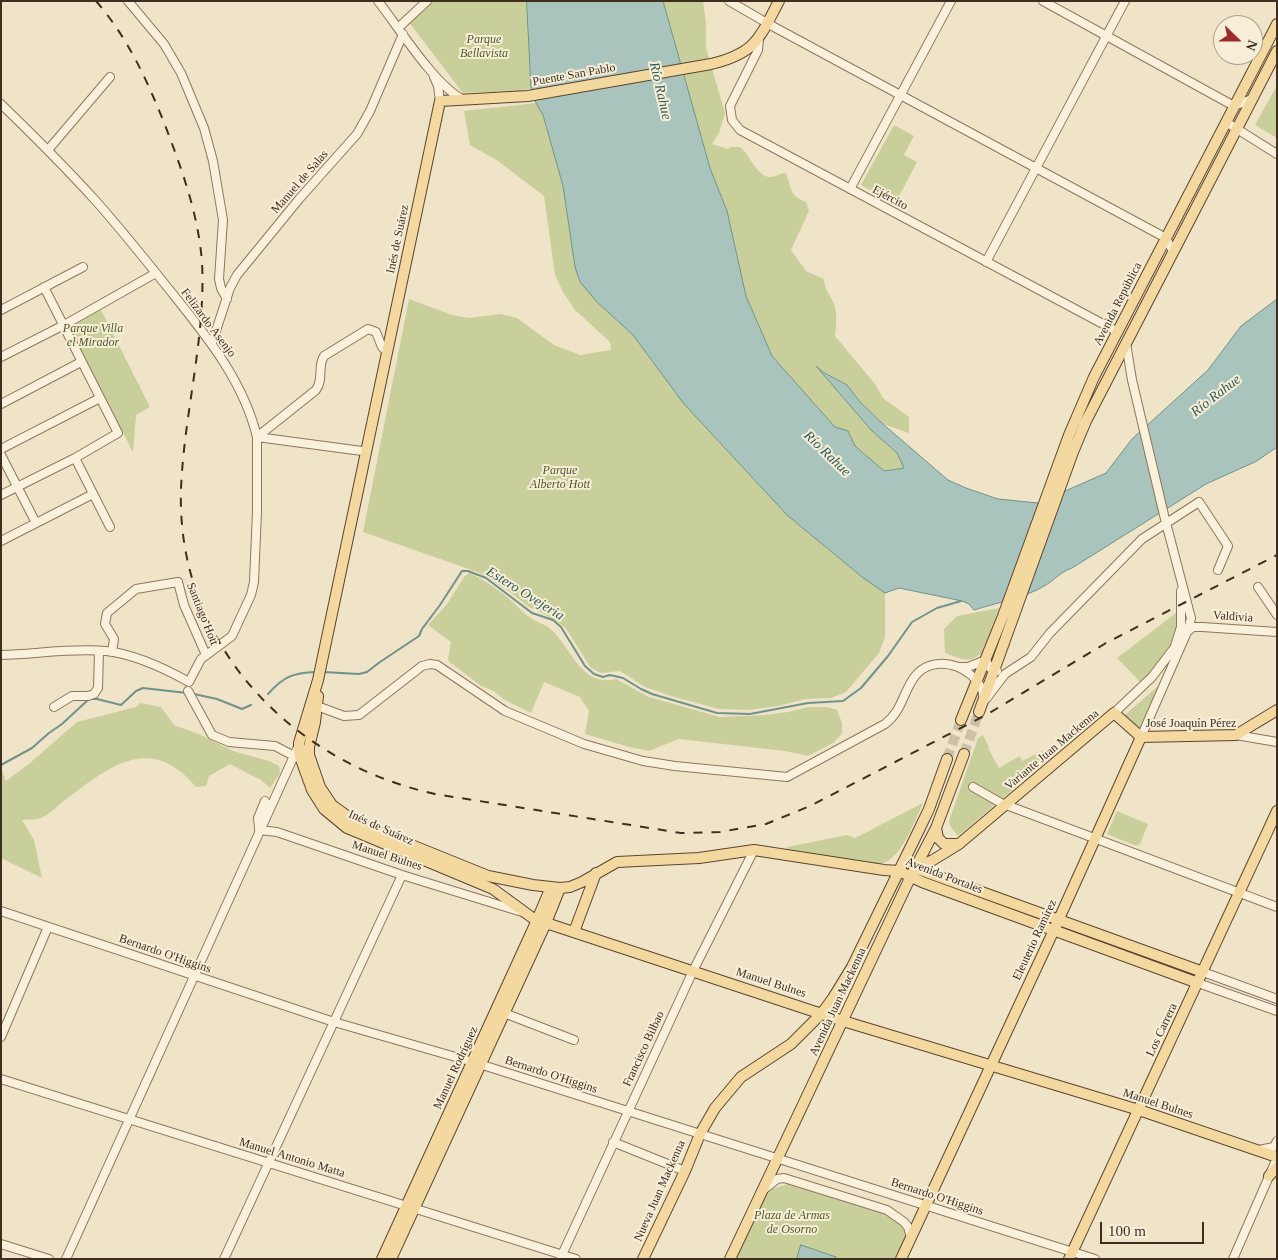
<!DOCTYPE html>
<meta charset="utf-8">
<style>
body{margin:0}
#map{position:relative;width:1278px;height:1260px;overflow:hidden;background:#f0e4c8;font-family:Georgia,serif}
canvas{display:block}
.frame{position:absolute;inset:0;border:2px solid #3d2e20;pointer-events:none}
.north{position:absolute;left:1213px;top:15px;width:50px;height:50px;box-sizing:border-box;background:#f7eed8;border:1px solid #ada18e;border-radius:50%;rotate:112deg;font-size:14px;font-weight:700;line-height:20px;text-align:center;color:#3d2e20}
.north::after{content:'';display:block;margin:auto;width:18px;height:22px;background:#9e2a2b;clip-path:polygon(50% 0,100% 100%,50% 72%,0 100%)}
.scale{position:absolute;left:1100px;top:1222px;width:104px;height:22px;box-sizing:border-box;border:2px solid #3d2e20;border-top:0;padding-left:6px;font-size:15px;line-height:18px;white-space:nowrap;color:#3d2e20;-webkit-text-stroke:4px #f7eed8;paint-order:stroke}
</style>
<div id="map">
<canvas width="1278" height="1260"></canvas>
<div class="frame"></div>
<div class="north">N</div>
<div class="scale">100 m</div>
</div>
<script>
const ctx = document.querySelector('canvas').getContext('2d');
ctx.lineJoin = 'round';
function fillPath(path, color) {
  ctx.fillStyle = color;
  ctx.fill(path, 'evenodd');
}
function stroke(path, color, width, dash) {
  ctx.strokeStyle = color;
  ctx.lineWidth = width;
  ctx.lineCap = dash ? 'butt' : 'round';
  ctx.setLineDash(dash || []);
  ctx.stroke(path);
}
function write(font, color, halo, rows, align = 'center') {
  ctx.font = font + ' Georgia,serif';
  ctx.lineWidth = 4;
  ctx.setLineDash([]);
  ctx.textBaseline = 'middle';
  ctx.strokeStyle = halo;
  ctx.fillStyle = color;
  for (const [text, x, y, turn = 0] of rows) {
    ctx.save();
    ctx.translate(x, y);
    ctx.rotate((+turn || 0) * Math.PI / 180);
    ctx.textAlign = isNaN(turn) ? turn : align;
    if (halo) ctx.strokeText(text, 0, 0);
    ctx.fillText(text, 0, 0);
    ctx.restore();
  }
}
const green = new Path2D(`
 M431,1H527L531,88L520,91L463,93L408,21Z
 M663,1H703L706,24V48L725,113L719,133L712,144L728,149L731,147H740C751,156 757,177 770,177C776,177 780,173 786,173C792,188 788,195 806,202L809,211L791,250L806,271L824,279C825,291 829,292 833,302C838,311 836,325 835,336L875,384L883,398L909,417V433L883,424L860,402L847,385L818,368L872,431L897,453L905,469L884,471L854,446L848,432L835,427L772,356L746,296L727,211L710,168Z
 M1276,87H1277V138L1255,125Z
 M536,103L543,115L563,186L575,267L597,302L633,335L684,404L787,515L862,577L885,593V637L879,653L846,692L831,698L806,699L778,706L749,710L719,709L674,697L645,687L620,671L601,673L591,668L565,627L541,612L529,607L510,592L480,573L363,532L409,299L452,315L469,318L501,314L517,318L554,345L580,355L611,350L610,342L575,310L563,292L555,275L544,196L498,161L470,145L464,111Z
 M894,125L914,136L904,155L917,162L895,204L861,185Z
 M101,310L150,407L136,415L133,452L69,327Z
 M469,573C486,580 500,591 514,603C519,608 524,614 531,618C536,622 542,623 548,627C571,644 579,688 616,679L649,697L720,717L765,715L788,712L809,707H827L837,710L842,723V734L833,743L808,756L785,751L679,739L649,751L629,747L585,734L589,711L580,697L544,682L531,713L503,699L494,691L481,686L451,663L448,660L451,642L428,625L447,604L464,577Z
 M999,608L982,652C971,665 959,658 945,653L944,629L957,616Z
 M1176,613C1177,619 1178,624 1178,630C1175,650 1154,669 1142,684L1117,658Z
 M1157,687L1160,689L1140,732L1124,721L1125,715Z
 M140,703L161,707L174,725L201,735L233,751L269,761L279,766L280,773L270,788L261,780L230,764L209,776L206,786L196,787C150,732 109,767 65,800C58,805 49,815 41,818C36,820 27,819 22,820L34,840L42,878L1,858V768L6,781L30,763L77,722L136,707Z
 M983,735L989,747L988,748L999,768L1020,756L1022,761L1042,751L1047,754L1050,758L958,836L950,826L949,821L978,738Z
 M923,803C916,819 902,855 886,862C882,864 878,863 874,863L787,850V847L847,835L855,838Z
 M1117,811L1148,824L1140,844L1136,846L1107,834Z
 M791,1183L891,1214L906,1231L907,1236L897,1259H734L766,1191Z`);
const water = new Path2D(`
 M527,1H663L710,168L727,211L746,296L772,356L835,427L848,431L855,446L884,471L904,468L897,453L872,431L816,366L823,372L847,385L860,402L883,424L948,480L966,488L998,499L1038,503L1106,473L1132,439L1208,370L1241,326L1277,299V447L1257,461L1206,484L1072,568C1059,573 1057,578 1046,585C1027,597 996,603 974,610L969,604L962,601L899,588L885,593L862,577L787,515L684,404L633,335L597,302L580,282L575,267L563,186L543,115L536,103L531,88Z
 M801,1245L836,1257L835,1259H797Z`);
const stream = new Path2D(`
 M323,672L359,674L367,672L380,662L419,636L422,629L440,605L462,571H468L486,578L532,613L553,620L561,627L585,666L594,674L603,677L610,675L623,678L641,689L652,694L717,713L750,714L808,703L843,701L861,688L888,656L912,622L937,608L961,601
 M194,694L217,699L242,709L251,705
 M268,694C284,676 293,673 316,672
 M1,765L32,748L49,733L62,724L89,699H97L121,705L136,691L143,688L187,693`);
const majorTunnel = new Path2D(`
 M964,754L979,712
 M947,759L961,720`);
const minor = new Path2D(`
 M128,1L164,44L181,73L204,128L213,161L223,220L219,279L221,288L227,299
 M378,1C399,28 434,84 462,99
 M729,1L774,27L1166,238L1173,252
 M1043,1L1234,106L1252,99
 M398,28L427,1
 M759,39L758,50L730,106L732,120L740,130L1118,332
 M434,77L438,86L440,101
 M1,104C33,135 65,167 95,200C120,228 144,258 168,288C204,333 243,379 257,437V511L254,582L251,595L232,636L201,659L189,682C164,668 134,654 106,651C71,648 36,654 1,655
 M1226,122L1277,154
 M48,150L110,77
 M850,189L951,1
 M986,262L1125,1
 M1,310L83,267
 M212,343L230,288L237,275L300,198L357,134L370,111L403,34
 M1126,343L1132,380L1164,515L1191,618L1188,630L1141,737
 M1,357L64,325L156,273
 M1,404L81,362
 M257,437L316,390C324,379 317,367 324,356L368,329L376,332L382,347L387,352
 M257,437L362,451
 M1,449L100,398
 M1,455L36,523
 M75,458L110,527
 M1,495L75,458L118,433L44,287
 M1,541L93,494
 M1258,587L1277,615
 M1187,632L1193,627H1202L1277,632
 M1175,646L1181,627V591
 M112,652L114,639L105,624L107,613L136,589L178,582L184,605L206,655
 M958,667H968L986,660L990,668L997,671
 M188,691L212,735L229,742L275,746L294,756
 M986,699L1005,674L1031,657L1050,633L1142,539L1199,502L1228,546L1218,570
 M317,706L344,716L359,715L422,666L430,664L437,665L505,711L584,744L643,761L675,766L787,777L885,724C901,712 903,694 913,679C927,658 954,661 971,675C978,681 984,688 983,698
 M54,707L72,696H88L94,694L98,688L99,651
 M1114,713L1152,677L1178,643
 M1236,735L1277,742
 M973,787L1001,803L1277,907
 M259,828L258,818L265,801
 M259,830L277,832L402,875L522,912
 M1,911L334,1022L473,1062L1095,1259
 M1203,972L1277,999
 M1198,983L1277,1011
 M504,1013L574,1040
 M1,1037L48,927
 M1,1079L576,1259
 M613,1142L685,1171
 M1259,1150L1274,1147L1277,1141
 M763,1190L777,1179L784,1178L887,1210L904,1222L908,1227L911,1237
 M1,1244L49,1259
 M561,1257L693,971L754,850
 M66,1259L298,747
 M224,1259L402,875
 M1233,1259L1277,1158`);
const major = new Path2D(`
 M779,1C759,39 756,53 711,64L528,96L440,101L318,680L299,743V754L312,790L324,809L347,828L493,889L534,919L843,1021L1139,1110L1277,1157
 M318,696L315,722L309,747V755L320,787L332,805L357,823L488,876L533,885L560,888L570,887L582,882L617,862L699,858L754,850L884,870L899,871L922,882L1198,983
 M979,712L1073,452L1086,421L1277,51
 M961,720L1003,616L1069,435L1094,377L1277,24
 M936,828L938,838L944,844H958
 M914,868L933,860L959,844L1114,713L1141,737L1236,735L1277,710
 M915,868L1203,972
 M574,932L596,873
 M1269,1176L1277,1167
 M382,1259L537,920L551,887
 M391,1259L546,923L560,888
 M643,1259L685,1171L700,1134L715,1108L741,1077L791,1044L822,1013L833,998L852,967L918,832L929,809L947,759
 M730,1259L911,876L936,828L964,754
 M901,1259L1054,930L1141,737
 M1069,1259L1277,811`);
const rail = new Path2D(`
 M96,1C128,38 147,80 165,125C182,170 198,213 202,262C206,338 184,413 181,489C176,642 289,762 435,794L681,833L720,832L766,824L810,806L986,715L1106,643L1277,555`);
const parkNames = [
 ["Parque",484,40],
 ["Bellavista",484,54],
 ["Parque Villa",93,329],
 ["el Mirador",93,343],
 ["Parque",560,471],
 ["Alberto Hott",560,485],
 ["Plaza de Armas",792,1216],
 ["de Osorno",792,1230]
];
const streetNames = [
 ["Puente San Pablo",574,75,-10],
 ["Manuel de Salas",300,182,-49],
 ["Ejército",890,198,28],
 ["Inés de Suárez",398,239,-78],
 ["Avenida República",1118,304,-63],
 ["Felizardo Asenjo",208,323,53],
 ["Santiago Hott",202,614,68],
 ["Valdivia",1233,617,4],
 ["José Joaquín Pérez",1191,724],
 ["Variante Juan Mackenna",1052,750,-40],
 ["Inés de Suárez",381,828,24],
 ["Manuel Bulnes",387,856,18],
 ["Avenida Portales",944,876,21],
 ["Eleuterio Ramírez",1035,940,-65],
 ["Bernardo O'Higgins",165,954,19],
 ["Manuel Bulnes",771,983,18],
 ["Avenida Juan Mackenna",838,1002,-65],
 ["Los Carrera",1162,1030,-65],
 ["Francisco Bilbao",644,1049,-65],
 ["Manuel Rodríguez",456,1068,-65],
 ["Bernardo O'Higgins",551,1075,18],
 ["Manuel Bulnes",1158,1104,18],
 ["Manuel Antonio Matta",292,1158,17],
 ["Nueva Juan Mackenna",660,1191,-66],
 ["Bernardo O'Higgins",937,1197,18]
];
const waterNames = [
 ["Río Rahue",660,91,77],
 ["Río Rahue",1216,396,-38],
 ["Río Rahue",827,454,44],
 ["Estero Ovejeria",525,594,32]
];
fillPath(green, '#c9cf9b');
fillPath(water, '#a9c4bc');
stroke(water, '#6f938a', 1);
stroke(stream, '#6f938a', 2);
stroke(majorTunnel, '#ccc0a6', 10, [10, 5]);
stroke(minor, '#8d765c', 10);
stroke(major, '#5b4430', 12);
stroke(minor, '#faf1dc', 8);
stroke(major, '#f3d9a0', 10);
stroke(rail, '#3d2e20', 2, [9, 9]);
write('italic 12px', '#4d5a26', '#f7eed8', parkNames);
write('12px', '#3d2e20', '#f7eed8', streetNames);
write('italic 14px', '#2f5d5a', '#f7eed8', waterNames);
</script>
